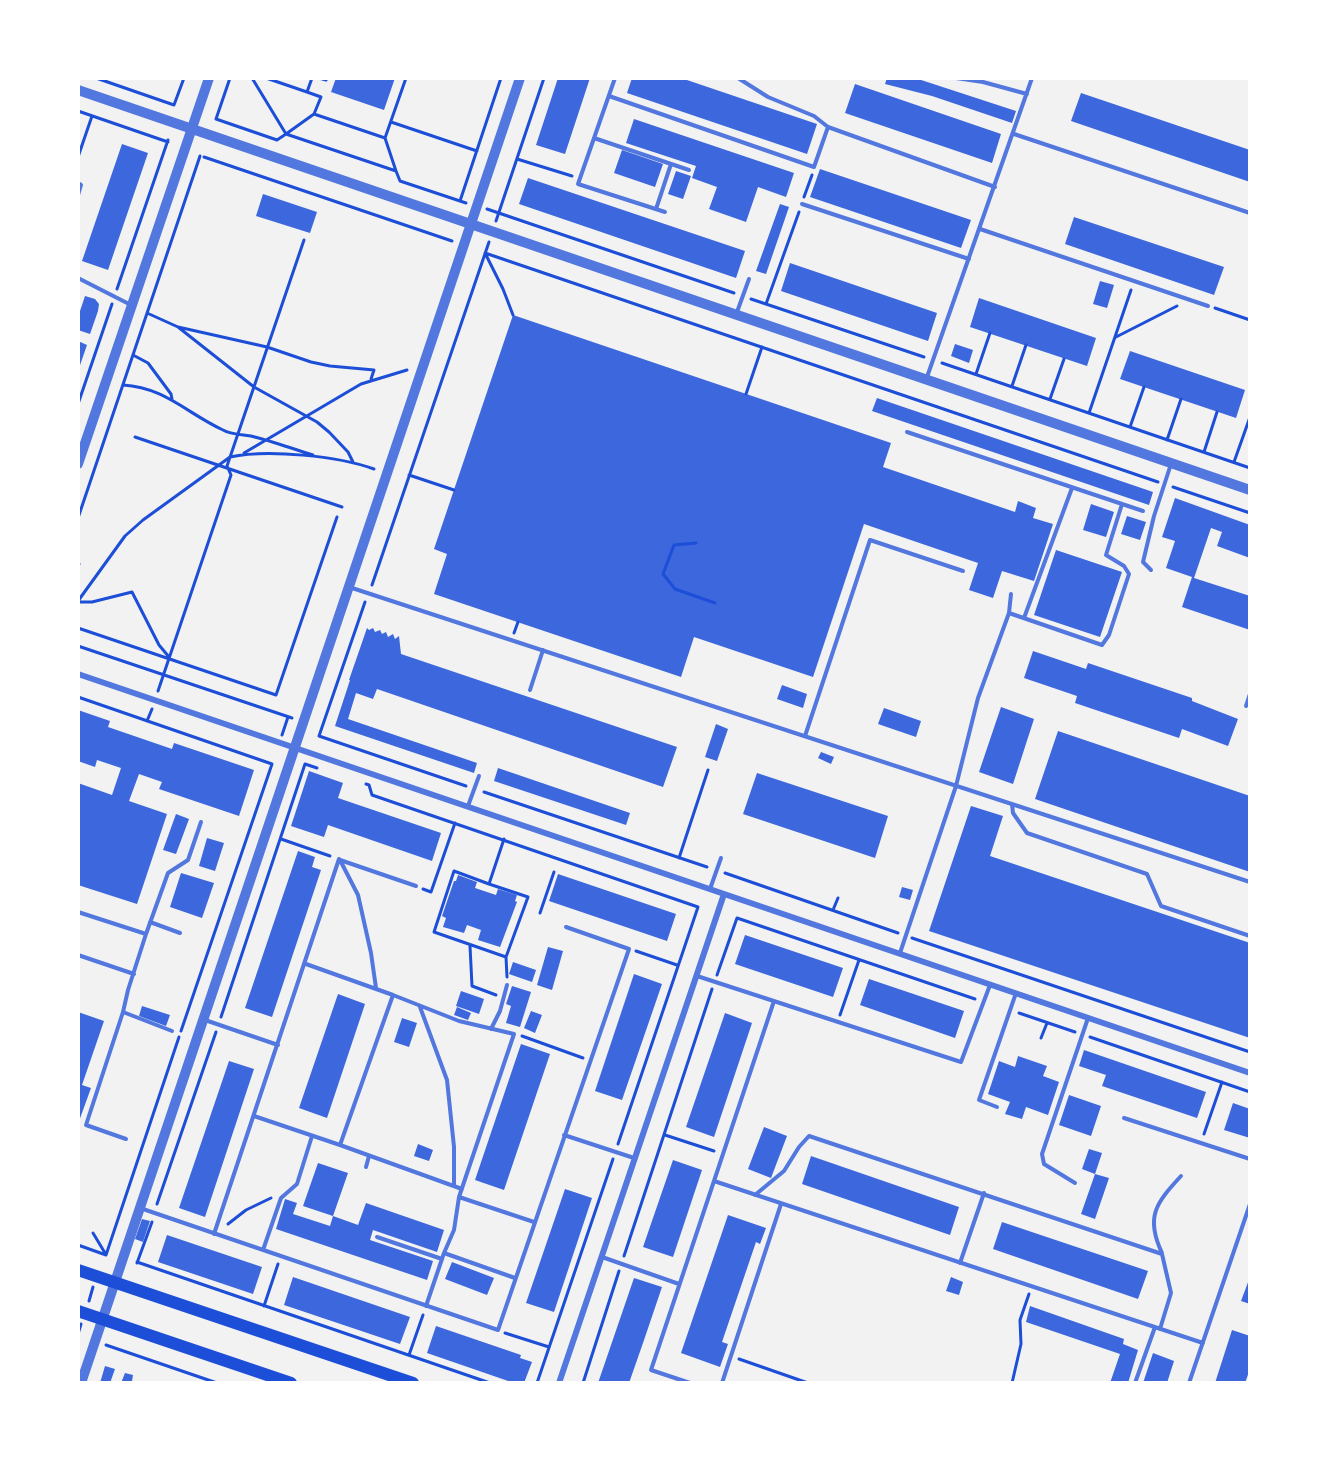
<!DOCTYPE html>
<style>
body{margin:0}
#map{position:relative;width:1328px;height:1461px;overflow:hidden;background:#f2f2f2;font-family:"Roboto Condensed",sans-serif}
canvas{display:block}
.frame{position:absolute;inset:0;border:80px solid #fff;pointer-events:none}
</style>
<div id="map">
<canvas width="1328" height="1461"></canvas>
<div class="frame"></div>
</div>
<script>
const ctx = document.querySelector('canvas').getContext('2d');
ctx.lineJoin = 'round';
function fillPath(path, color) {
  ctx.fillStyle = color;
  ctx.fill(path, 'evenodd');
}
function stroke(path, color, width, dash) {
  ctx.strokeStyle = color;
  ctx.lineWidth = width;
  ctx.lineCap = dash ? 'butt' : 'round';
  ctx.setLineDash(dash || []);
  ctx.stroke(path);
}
const building = new Path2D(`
 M336,78H395L384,110L331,92Z
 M558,78H590L565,154L536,145Z
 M632,78H681L817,124L807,154L627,93Z
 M887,78H915L1016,111L1012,123L932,96L885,84Z
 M855,84L1001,134L992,163L845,113Z
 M1081,93L1250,150V182L1071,121Z
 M634,119L794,173L786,197L758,187L746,222L709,209L717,187L692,178L696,166L626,143Z
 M122,144L148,153L108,270L82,261Z
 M622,150L663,164L655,187L614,173Z
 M820,169L971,220L961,248L810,197Z
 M676,171L691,176L683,199L668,194Z
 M528,178L745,251L736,278L519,204Z
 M263,194L317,212L310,233L256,216Z
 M780,204L789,207L766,274L756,271Z
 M1074,217L1224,267L1214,295L1065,244Z
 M790,263L937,313L928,341L781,291Z
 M1100,281L1114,285L1107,308L1093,304Z
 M85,296L95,299L99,304L98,311L90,334L78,330V317Z
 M979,298L1096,338L1087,366L970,327Z
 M513,315L891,443L883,467L1015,512L1018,501L1036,508L1033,518L1053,524L1034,581L1002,571L993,598L969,590L978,563L864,524L813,677L694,637L681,677L434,594L447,554L434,549Z
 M78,341L87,345L78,371Z
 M955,344L973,350L969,363L951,356Z
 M1130,351L1245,390L1236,418L1120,379Z
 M877,398L1153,492L1149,505L872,411Z
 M1175,498L1250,525V558L1217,546L1222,532L1211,528L1194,578L1250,596V630L1182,607L1192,577L1166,568L1175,541L1162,537Z
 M1091,504L1114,512L1106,537L1083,530Z
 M1127,516L1146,522L1140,540L1121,534Z
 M1056,550L1122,572L1100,637L1034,615Z
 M367,628L369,630L373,628L375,632L380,630L382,634L386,632L388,637L393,634L395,639L399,636L401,654L677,747L663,787L377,689L373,699L356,693L348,719L477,763L474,773L335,726L350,680H349Z
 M1033,651L1086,669L1088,663L1192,698V701L1238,719L1228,746L1182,729L1179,738L1075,703L1077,696L1024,678Z
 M782,685L807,694L803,708L777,699Z
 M1001,707L1034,719L1013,784L979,772Z
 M884,708L921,721L916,737L878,724Z
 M78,710L110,721L108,727L172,749L174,743L254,770L239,816L159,789L162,782L139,774L129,801L167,814L137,904L78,885V783L112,795L121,768L97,760L95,767L78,761Z
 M716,724L728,729L717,761L705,757Z
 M1058,731L1250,796V872L1035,799Z
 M821,752L834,757L831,764L818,758Z
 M498,768L630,813L626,825L494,781Z
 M309,771L343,783L338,798L441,833L432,861L328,825L324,837L291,826Z
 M757,773L888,816L875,858L743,814Z
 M971,806L1003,816L990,856L1250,943V1038L929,931Z
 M176,814L189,819L176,854L163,850Z
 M207,838L224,843L215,871L199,866Z
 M298,851L315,857L312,867L321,870L272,1017L245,1008Z
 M181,873L214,883L202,918L170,907Z
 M558,874L676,914L667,941L549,901Z
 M458,875L477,882L475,888L496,895L498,889L517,895L515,901L517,902L500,947L478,940L481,930L467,925L464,933L443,927L446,918L442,916L454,881H456Z
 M902,887L913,890L910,900L899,897Z
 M745,935L843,968L833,997L735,964Z
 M548,947L563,951L552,990L537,985Z
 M513,962L536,970L532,982L509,974Z
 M634,974L662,984L622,1100L595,1091Z
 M869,979L964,1011L955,1038L860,1005Z
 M512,986L531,992L520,1027L506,1023L511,1006L506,1004Z
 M461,991L484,999L479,1014L456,1006Z
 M338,994L365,1004L327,1118L299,1108Z
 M142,1006L170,1015L166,1026L139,1016Z
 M457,1007L471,1013L468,1020L454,1015Z
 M531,1011L542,1015L535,1033L524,1028Z
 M78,1012L104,1021L82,1085L91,1088L78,1124Z
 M725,1013L752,1023L714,1137L686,1127Z
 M402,1018L417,1023L409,1047L394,1042Z
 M521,1044L550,1054L504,1190L475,1180Z
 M1084,1050L1206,1092L1197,1118L1102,1086L1106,1075L1079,1066Z
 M1018,1056L1047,1066L1043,1076L1059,1082L1048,1115L1026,1107L1022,1119L1005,1114L1010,1102L988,1094L999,1061L1015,1067Z
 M229,1061L254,1069L205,1217L179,1208Z
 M1069,1095L1101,1106L1091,1136L1059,1125Z
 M1233,1103L1250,1109V1138L1224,1130Z
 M764,1127L787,1136L771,1178L748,1169Z
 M418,1144L433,1150L429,1161L414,1156Z
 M1089,1149L1102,1153L1095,1174L1082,1169Z
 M811,1156L959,1207L950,1235L802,1184Z
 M673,1160L702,1170L673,1257L643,1247Z
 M318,1163L348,1173L333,1216L358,1225L366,1203L444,1230L437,1252L373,1230L370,1240L433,1261L427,1280L276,1229L285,1199L297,1203L293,1214L330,1226L333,1216L303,1206Z
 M1095,1174L1109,1178L1095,1219L1081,1214Z
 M565,1189L592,1198L554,1312L526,1303Z
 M728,1215L766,1228L760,1244L756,1242L722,1342L728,1344L720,1367L681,1353Z
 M142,1219L150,1221L143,1242L135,1239Z
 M1002,1222L1148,1271L1138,1299L993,1249Z
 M167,1235L262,1267L253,1294L158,1262Z
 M452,1262L494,1278L487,1295L445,1279Z
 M293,1277L410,1317L400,1344L284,1305Z
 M951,1277L963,1282L959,1295L946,1291Z
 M1250,1277V1304L1241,1301Z
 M634,1278L662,1287L643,1343L629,1383H598Z
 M1030,1306L1124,1339L1123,1344L1138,1350L1128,1383H1110L1120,1354L1026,1322Z
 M436,1326L521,1355L520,1358L532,1362L524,1383H514L427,1353Z
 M1232,1330L1250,1336V1369L1245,1383H1215Z
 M1153,1353L1174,1361L1167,1383H1143Z
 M105,1366L115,1369L110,1383H100Z
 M125,1373L133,1375L132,1381L137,1383H121Z`);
const path = new Path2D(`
 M96,78L174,105L184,78
 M230,78L216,119L277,140L286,134L396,171L400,181L466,203
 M252,78L286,134L314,114
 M266,78L307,92
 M312,78L307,92L321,97L314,114L385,138L406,78
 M319,78L326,80L327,78
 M78,111L168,142
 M391,122L477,151
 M385,138L396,171
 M78,157L92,116
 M204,157L452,241
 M517,159L572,176
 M804,197L812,175
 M460,201L501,78
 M487,209L734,293
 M496,221L544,78
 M117,289L168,140
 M751,299L924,357
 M766,304L799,212
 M1215,308L1250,320
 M147,313L178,327L267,347L311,362L330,366L374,370L371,379
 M513,315L503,289L485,253L1158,482
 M178,327L254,387L317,422L329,432L348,452L353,462
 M1116,337L1177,306
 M133,355L148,363L171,394L172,399
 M942,363L1250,468
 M976,374L990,333
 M123,385C164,387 188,414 223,430C232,435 241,434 251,436C272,441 293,449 313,455
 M1012,386L1026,345
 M746,394L762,347
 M1050,399L1064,359
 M78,404L112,304
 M1089,413L1131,290
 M1130,427L1144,387
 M135,437L342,507
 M1167,440L1181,399
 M1204,452L1217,412
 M244,453L361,384L407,370
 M1234,462L1250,417
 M409,475L454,490
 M1173,487L1250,513
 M78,518L200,156
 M696,543L674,545L663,574L675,589L715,603
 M78,567L79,564
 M372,585L489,242
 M78,601L125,536L143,520L230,457C268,449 338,456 374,469
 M78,602H92L132,592L159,645L169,657
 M365,602L319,736L466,786
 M78,628L276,695L337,517
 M514,633L518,622
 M78,646L292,718
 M158,691L231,475L227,466L304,240
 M78,697L272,764L181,1031
 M147,721L152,709
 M282,735L288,717
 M366,784L369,785L372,795L698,907L618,1144
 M484,792L707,867
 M281,839L330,856
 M679,858L708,770
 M725,873L898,933
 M489,884L528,897L506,957L434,932L454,871L489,884L504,839
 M423,889L431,892L455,823
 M833,910L838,898
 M540,913L554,872
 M912,938L1250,1052
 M470,946L472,986L496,995
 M636,951L677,965
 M506,957L507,977
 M717,975L737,918L975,999
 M1019,1013L1075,1032
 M840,1015L859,960
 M221,1017L305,764L317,768
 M522,1036L583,1058
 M1090,1037L1250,1092
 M1041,1038L1047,1023
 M1204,1134L1222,1082
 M665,1135L714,1151
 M157,1204L216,1032
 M228,1224L246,1210L271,1198
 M93,1233L105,1253
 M78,1245L106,1255
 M106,1255L179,1037
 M624,1256L712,989
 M137,1262L490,1383
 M137,1263L152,1222
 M89,1301L93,1287
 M264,1306L278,1264
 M505,1333L549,1347
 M78,1334L81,1324
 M106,1345L217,1383
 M409,1355L423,1315
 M739,1359L808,1383
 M537,1383L613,1159
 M583,1383L619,1271
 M1012,1383L1021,1344L1020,1320L1029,1294`);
const service = new Path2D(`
 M615,78L578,184L665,212
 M738,78L768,97L814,116L828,127L995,187
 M956,78L983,82L1027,94
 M609,96L814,167L828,127
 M1014,134L1250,213
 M594,138L689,170
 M78,183L81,185L78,195
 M802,204L969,259
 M656,209L671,164
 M980,229L1208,306
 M78,278L131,305
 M737,312L749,279
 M927,377L1032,78
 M907,432L1143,511
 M1151,570L1143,562L1154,516L1171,464
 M349,587L1250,882
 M1009,613L1102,645L1109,635L1129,574L1124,566L1106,555L1122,504
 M1024,618L1072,488
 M530,690L543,650
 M1246,706L1250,694
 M805,736L870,540L963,571
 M1012,804L1013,813L1027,833L1147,874L1161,906L1250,936
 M468,806L479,776
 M340,860L358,895L371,953L376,988
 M340,860L416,886
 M710,889L721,858
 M78,912L146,934L168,873L188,860L201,822
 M150,922L180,933
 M146,934L128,990L123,1012L172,1031
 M900,953L956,786L978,698L1009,613L1011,594
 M78,955L134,974
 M306,964L393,995L459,1021L514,1034L459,1197L534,1222
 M697,976L961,1062L990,985
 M420,1007L447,1080L454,1147V1186
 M123,1012L86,1125L126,1139
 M205,1020L278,1045
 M491,1029L500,1011L507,985
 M997,1107L979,1100L1016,993
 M254,1116L340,1145L393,995
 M1124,1118L1250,1159
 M564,1135L634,1158
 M340,1145L462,1189
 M366,1167L369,1156
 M714,1181L1203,1343
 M1075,1183L1044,1164L1042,1154L1088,1018
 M755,1195L784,1171L799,1147L809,1136L1162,1254L1171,1293L1160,1329
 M140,1208L498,1330L629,949L566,927
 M214,1234L339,859
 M377,1237L442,1259
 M263,1250L281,1198L297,1184L312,1136
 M444,1253L454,1230L459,1197
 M1162,1253C1145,1217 1156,1203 1181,1176
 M602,1257L679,1284
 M960,1263L984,1193
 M426,1306L444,1253L515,1278
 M690,1383L651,1370L774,1001
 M722,1383L781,1204
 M1135,1383L1155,1327
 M1189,1383L1250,1204`);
const minor = new Path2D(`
 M78,674L1250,1073
 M559,1383L724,894`);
const tertiary = new Path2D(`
 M78,90L1250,490
 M78,464L209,78
 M81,1383L520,78`);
const secondary = new Path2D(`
 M78,1270L413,1383
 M78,1311L291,1383`);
fillPath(building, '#3d67dc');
stroke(path, '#1d4ed8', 3);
stroke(service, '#5277de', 4);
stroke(minor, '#5277de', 6);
stroke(tertiary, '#5277de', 10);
stroke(secondary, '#1d4ed8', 12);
</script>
